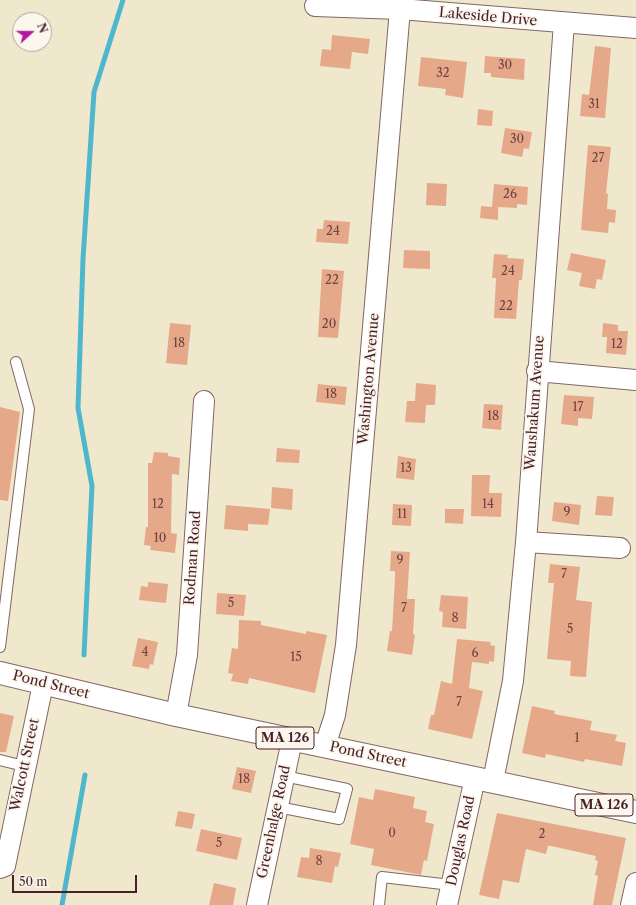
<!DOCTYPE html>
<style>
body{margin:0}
#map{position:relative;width:636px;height:905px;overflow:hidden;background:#f0e8cd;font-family:"Libre Caslon Text",serif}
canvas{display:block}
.north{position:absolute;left:12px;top:12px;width:40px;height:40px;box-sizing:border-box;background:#fbf7ec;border:1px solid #b4a19f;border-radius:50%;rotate:69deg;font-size:11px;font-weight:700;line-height:16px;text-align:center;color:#4a1f2b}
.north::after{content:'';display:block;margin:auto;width:14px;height:18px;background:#b5179e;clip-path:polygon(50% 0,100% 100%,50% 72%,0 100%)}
.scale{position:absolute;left:12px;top:875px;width:125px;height:18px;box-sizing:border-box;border:2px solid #4a1f2b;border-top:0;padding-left:5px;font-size:12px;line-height:14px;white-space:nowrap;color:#4a1f2b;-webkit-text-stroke:3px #fbf7ec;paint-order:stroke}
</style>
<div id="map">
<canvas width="636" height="905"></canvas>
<div class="north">N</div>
<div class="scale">50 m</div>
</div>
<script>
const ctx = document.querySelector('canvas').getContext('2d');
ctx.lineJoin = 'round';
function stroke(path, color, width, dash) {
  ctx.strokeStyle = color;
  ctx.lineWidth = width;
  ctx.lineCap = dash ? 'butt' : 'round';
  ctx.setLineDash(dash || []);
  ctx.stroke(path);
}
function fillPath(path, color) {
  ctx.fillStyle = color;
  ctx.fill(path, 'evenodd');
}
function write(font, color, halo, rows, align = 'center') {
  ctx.font = font + ' "Libre Caslon Text",serif';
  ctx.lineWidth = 4;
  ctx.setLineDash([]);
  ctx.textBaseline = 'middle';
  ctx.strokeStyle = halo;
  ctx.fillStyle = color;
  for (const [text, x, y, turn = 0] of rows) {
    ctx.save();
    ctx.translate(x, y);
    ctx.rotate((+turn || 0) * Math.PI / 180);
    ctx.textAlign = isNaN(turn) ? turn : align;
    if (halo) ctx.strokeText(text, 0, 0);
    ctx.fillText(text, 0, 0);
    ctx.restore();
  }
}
const stream = new Path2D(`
 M84,655L92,486L78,408L83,259L94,92L123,0
 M62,905L85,775`);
const building = new Path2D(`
 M332,35L370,39L368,54L352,52L350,69L320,66L322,49L331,50Z
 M595,46L611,48L605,118L580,116L582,94L589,95Z
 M485,56L525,59L524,80L491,77V73H484Z
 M421,57L467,62L463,98L445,95L446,89L418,86Z
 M478,109L493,111L492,126L477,125Z
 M505,128L532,132L529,149L524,148L522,157L501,153Z
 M588,145L611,147L606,193L608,194L607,209L616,210L615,223L609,222L608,233L581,230Z
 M427,183L447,184L446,206L426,205Z
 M494,184L528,187L527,205L517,204V208L498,207V220L480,218L481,206L492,207Z
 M324,220L350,222L348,244L316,242L317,229H323Z
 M404,250L430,251V269L403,268Z
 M571,253L606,260L602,280L597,279L595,289L579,286L582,273L567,270Z
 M494,254L508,255L507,258L524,259L522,280H519L516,319L494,318L496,278H492Z
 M322,269L344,271L338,338L318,337Z
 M170,323L191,325L187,365L166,363Z
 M603,323L618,325V331H628L626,355L606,353L607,337H602Z
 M416,383L436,385L435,405H426L425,423L405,422L407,401H415Z
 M318,384L347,387L345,405L316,402Z
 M564,395L594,397L592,419L578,418V426L561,424Z
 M484,404L503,405L501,430L482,428Z
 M0,407L20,412L8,501L0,500Z
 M277,448L300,450L299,463L276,462Z
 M154,452L168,453V456L180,458L179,475L172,474L171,533L177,534L175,553L150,550L151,546L144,545L146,527H148V463H152Z
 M398,456L416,459L414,480L396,478Z
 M472,475H490L489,493H502L501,517L471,516Z
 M272,487L293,489L292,510L271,508Z
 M597,496L614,497L612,516L595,515Z
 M554,502L581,505L579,525L552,521Z
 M393,504L412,505L411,526L392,525Z
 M226,505L270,509L268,525L248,524V531L224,529Z
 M445,509H464L463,524L445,523Z
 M391,551L410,552L407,599H415L413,634L415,635L412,655L387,651L390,631H392L395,578V571H390Z
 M550,564L580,567L576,600L592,602L586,677L570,676L571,661L547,659L554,583H548Z
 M148,582L168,584L166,603L139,600L141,586L148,587Z
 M217,593L246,595L244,616L216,614Z
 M441,595L468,597L466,629L442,627L443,612L439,611Z
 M239,620L261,621V625L306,634V631L327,635L315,693L249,678L248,684L231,681L233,674L228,673L232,648L238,649Z
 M138,638L158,642L153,665L150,664L149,669L132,666Z
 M457,639L491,642L490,645L495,646L494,662L489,661V664L472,662L469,688L483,691L472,739L428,729L431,715H434L441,681L452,684Z
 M532,706L555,711L554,714L592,721L590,730L617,735L615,741L626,743L622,766L585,759L584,762L546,754L545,758L522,753Z
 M0,713L14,716L6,752H0Z
 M237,767L256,771L251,793L232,789Z
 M375,789L415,797L413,808L427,811L425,822L434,824L427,861L424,860L421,875L371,865L374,849L350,844L359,797L373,800Z
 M178,811L195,814L192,829L175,826Z
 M497,813L626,838L612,905H593L598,876L595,875L598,861L595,860L596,856L551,846H548L546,854L526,849L519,883L503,880L499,899L479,895Z
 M201,829L242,838L237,860L196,851Z
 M310,848L341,853L338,867L335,866L332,883L297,877L301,857L309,858Z
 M214,883L236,888L233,905H209Z`);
const lane = new Path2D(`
 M0,647L29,409L16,362
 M0,760L24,766
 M278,807L339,819L347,789L284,776
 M379,905L382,877L451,885`);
const street = new Path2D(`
 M315,6L400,9L636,28
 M537,371L636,380
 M526,542L620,548
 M176,715L187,655L204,401
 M325,746L335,715L346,645L400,9
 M493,781L513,681L526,542L564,23
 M0,868L5,866L43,684
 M257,905L292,740
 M447,905L475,778
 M631,905L636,883`);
const primary = new Path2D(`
 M0,673L176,715L636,812`);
const numberNames = [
 ["30",505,66],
 ["32",443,74],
 ["31",594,105],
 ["30",517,140],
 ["27",598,159],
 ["26",510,195],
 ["24",333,232],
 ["24",508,272],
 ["22",332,281],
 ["22",506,307],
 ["20",329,325],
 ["18",179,344],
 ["12",617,345],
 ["18",331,395],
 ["17",578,408],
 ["18",493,417],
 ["13",406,469],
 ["12",158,505],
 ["14",488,505],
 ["9",567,513],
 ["11",402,515],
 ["10",160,539],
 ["9",400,561],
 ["7",564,575],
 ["5",231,604],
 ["7",404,609],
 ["8",455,619],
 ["5",570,630],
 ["4",145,653],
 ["6",475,654],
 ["15",296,658],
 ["7",459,703],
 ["1",577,739],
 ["18",244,780],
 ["0",392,834],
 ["2",542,835],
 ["5",219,844],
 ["8",319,862]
];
const shields = [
 [285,738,58],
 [604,805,58]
];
const shieldNames = [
 ["MA 126",285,738],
 ["MA 126",604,805]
];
const streetNames = [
 ["Lakeside Drive",488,17,5],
 ["Washington Avenue",369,379,-85],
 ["Waushakum Avenue",535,403,-86],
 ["Rodman Road",193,558,-86],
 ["Pond Street",51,685,14],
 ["Pond Street",368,755,12],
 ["Walcott Street",25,765,-78],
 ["Greenhalge Road",274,822,-78],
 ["Douglas Road",461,841,-78]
];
stroke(stream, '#4fb7cd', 5);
fillPath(building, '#e5a98a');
stroke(lane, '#846564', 12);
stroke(street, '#846564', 22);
stroke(primary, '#846564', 24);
stroke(lane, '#fff', 10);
stroke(street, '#fff', 20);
stroke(primary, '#fff', 22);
write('12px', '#714243', null, numberNames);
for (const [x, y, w] of shields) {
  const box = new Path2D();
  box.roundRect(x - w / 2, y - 11, w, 22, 3);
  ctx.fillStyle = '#fbf7ec';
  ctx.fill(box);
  stroke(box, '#4a1f2b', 1);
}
write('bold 13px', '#4a1f2b', null, shieldNames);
write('14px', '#4a1f2b', '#fbf7ec', streetNames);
</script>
